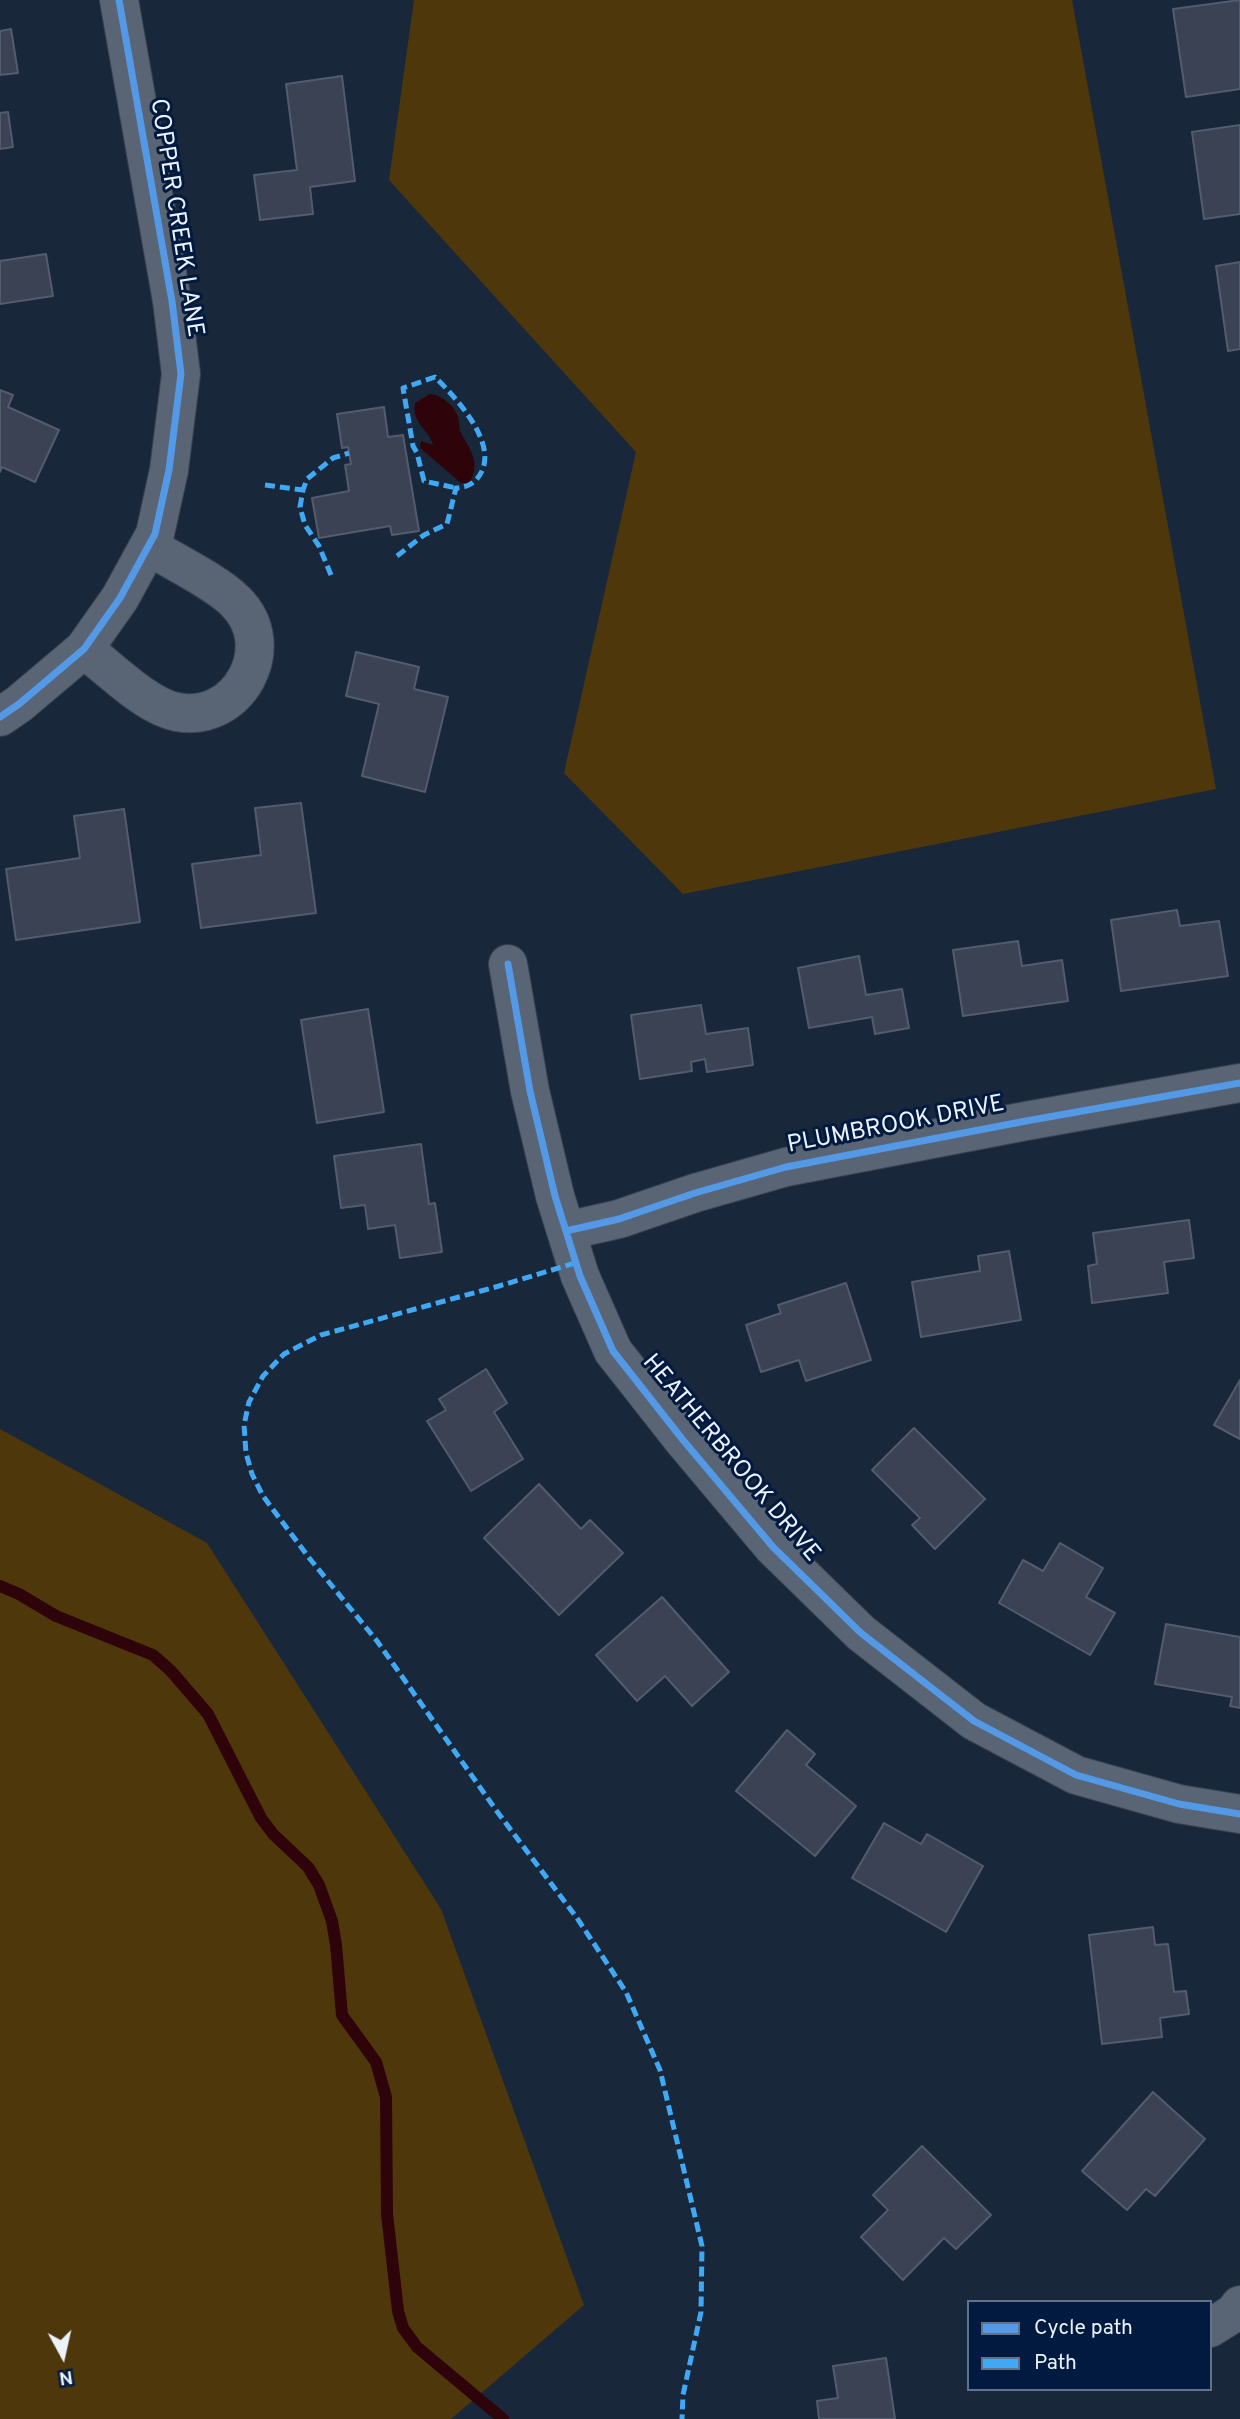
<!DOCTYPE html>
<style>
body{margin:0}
#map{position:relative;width:1240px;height:2419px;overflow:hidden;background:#19273b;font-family:Overpass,sans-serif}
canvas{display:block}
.legend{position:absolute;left:967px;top:2300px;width:245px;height:91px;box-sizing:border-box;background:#021a3f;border:2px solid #60718b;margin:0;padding:9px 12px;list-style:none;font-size:21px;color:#ecf3fd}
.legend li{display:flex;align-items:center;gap:14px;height:35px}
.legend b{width:35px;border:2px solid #60718b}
.north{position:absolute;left:28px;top:2321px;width:70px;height:70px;-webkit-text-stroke:5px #021a3f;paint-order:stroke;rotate:172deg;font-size:19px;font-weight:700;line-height:28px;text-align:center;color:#ecf3fd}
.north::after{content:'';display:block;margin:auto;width:24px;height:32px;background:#ecf3fd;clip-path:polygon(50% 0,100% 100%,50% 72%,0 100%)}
</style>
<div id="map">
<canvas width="1240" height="2419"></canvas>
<ul class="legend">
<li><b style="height:9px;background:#5399e6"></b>Cycle path</li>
<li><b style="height:9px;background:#3fa9f5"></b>Path</li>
</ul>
<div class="north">N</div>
</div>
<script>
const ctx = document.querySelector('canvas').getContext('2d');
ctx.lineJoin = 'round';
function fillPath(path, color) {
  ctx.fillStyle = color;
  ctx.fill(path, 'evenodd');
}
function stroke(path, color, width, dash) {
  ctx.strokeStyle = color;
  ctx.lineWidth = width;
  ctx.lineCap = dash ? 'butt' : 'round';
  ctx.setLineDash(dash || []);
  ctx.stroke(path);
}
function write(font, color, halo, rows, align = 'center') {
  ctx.font = font + ' Overpass,sans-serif';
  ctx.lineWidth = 6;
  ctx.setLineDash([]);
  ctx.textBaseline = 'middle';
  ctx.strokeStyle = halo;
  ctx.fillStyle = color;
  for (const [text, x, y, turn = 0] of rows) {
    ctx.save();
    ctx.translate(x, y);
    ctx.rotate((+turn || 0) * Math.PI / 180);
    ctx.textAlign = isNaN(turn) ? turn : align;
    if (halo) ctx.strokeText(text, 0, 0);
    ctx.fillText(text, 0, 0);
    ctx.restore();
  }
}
const green = new Path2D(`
 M414,0H1072L1216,789L683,894L564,773L636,452L389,180Z
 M0,1429L207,1543L441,1909L584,2305L451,2419H0Z`);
const water = new Path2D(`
 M430,394C440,394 455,406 458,417C460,423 458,427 461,433C470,449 482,465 469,483H461L420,448L421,441L433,445C429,429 411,423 415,403Z`);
const stream = new Path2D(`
 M0,1586L19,1594L56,1616L153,1655L171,1671L208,1714L261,1818L273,1834L308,1867L319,1885L332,1921L336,1945L342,2015L376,2062L386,2097L387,2214L398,2311L403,2328L417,2347L503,2419`);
const building = new Path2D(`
 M1240,0V89L1186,97L1173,9Z
 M11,29L18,73L0,75V31Z
 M342,76L355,181L310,187L313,214L260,220L254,175L297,170L286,84Z
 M8,112L13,147L0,149V113Z
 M1240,125V214L1204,219L1192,132Z
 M46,254L53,296L0,304V261Z
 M1240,262V349L1228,351L1216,266Z
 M0,390L13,395L8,407L59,430L35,482L2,467L0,472Z
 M384,407L388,437L403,435L419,531L392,535L390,526L319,538L312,498L349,491L345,465L351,464L348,447L342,448L337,414Z
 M356,652L419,667L414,689L448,697L425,792L362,776L379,704L346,696Z
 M301,803L316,913L201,928L192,864L261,855L255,808Z
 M124,809L140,922L16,940L6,869L80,858L74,816Z
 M1177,910L1180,926L1219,921L1228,976L1121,991L1111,920Z
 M1018,941L1022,966L1062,960L1068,1001L963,1016L953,950Z
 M859,956L866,995L902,989L909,1028L875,1034L872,1017L809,1028L798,968Z
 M701,1005L706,1034L748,1028L753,1065L707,1072L705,1059L691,1062L692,1071L640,1079L631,1015Z
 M368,1009L384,1112L317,1123L301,1020Z
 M421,1144L429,1204L435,1203L442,1252L400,1258L395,1225L368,1229L365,1205L341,1208L334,1156Z
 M1189,1220L1194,1258L1164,1262L1168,1293L1092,1303L1088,1266L1097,1264L1093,1233Z
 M1009,1251L1021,1320L921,1337L912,1282L980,1271L978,1256Z
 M846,1283L871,1360L806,1381L799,1360L761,1372L746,1325L781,1313L778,1305Z
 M486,1369L507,1403L494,1412L523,1459L471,1491L427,1421L446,1410L439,1399Z
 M1240,1380V1439L1214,1425Z
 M914,1428L985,1499L935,1549L912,1525L920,1518L872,1470Z
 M539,1484L581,1529L590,1520L623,1553L559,1615L484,1538Z
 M1060,1543L1103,1568L1086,1597L1115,1613L1090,1655L999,1603L1023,1560L1043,1571Z
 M662,1597L729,1672L692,1706L665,1676L637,1701L596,1655Z
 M1166,1624L1240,1637V1708L1230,1706L1232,1697L1155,1684Z
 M787,1730L815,1754L806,1765L856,1806L815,1856L736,1791Z
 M884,1823L921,1844L927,1834L983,1866L946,1932L852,1878Z
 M1153,1927L1155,1945L1168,1944L1174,1992L1186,1991L1189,2014L1160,2018L1162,2037L1102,2044L1089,1935Z
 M1153,2092L1205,2139L1155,2196L1146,2189L1127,2210L1082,2171Z
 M922,2146L991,2215L956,2249L944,2238L903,2280L861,2237L888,2210L873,2195Z
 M886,2358L895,2419H819L817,2401L838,2398L833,2366Z`);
const street = new Path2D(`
 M84,649C109,668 146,706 177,712C238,724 281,647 236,602C218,583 174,562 150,547
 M0,717L19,704L84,649L120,598L155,534L169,470L181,374L172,301L119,0
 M508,964L530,1091L555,1196L580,1276L613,1351L683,1440L773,1547L861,1633L974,1721L1076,1775L1179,1804L1240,1814
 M566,1231L619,1219L695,1193L786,1167L1026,1121L1240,1083
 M1210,2328L1234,2313L1240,2305`);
const quiet = new Path2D(`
 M265,485L303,490
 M397,556L424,535L447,524L456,488C469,487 476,483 482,471C496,440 455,397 435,377L403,388L413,446L417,453L424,481L456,488
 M331,575L319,546L305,525L300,507L303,490L307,479L333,458L349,453
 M575,1263L499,1286L321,1335L284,1354L263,1376L249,1402L244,1425L246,1453L252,1474L263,1496L310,1559L377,1641L496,1810L577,1918L626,1992L660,2070L702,2246L701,2312L683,2395L682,2419`);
const cycleway = new Path2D(`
 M0,717L19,704L84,649L120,598L155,534L169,470L181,374L172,301L119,0
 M508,964L530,1091L555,1196L580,1276L613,1351L683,1440L773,1547L861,1633L974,1721L1076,1775L1179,1804L1240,1814
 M566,1231L619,1219L695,1193L786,1167L1026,1121L1240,1083`);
const streetNames = [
 ["COPPER CREEK LANE",175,218,81],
 ["PLUMBROOK DRIVE",896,1126,-11],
 ["HEATHERBROOK DRIVE",730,1459,50]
];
fillPath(green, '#4e380b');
fillPath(water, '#2e040a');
stroke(stream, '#2e040a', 12);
fillPath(building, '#3b4254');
stroke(building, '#535b6e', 2);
stroke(street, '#3b4252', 40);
stroke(street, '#596475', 38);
stroke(quiet, '#3fa9f5', 5, [10, 5]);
stroke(cycleway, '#5399e6', 7);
write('24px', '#ecf3fd', '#021a3f', streetNames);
</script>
